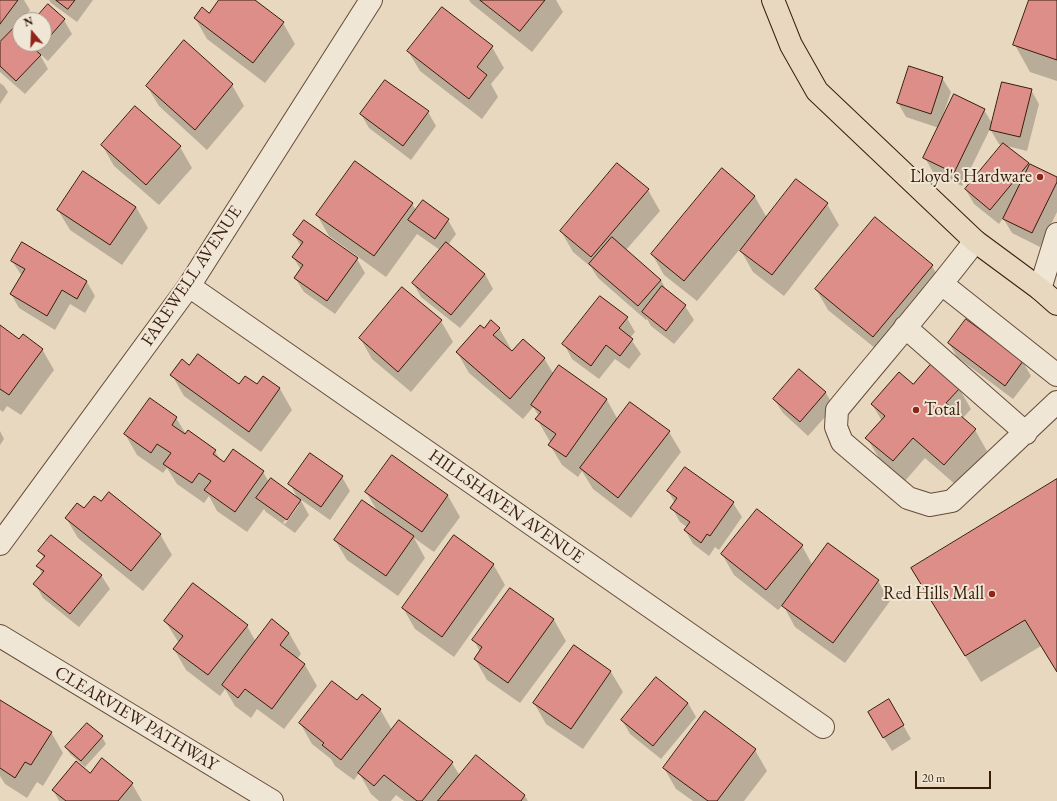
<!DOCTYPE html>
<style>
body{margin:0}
#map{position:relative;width:1057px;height:801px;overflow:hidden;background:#e8d8bf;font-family:"EB Garamond",serif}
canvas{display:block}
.north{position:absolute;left:12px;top:12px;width:40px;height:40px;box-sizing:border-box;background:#f0e6d5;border:1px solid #a79685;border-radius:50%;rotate:341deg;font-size:11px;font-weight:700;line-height:16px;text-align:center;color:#391d0c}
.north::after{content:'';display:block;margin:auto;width:14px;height:18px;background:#8f2418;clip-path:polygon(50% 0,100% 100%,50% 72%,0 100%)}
.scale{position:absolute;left:915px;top:771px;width:76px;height:18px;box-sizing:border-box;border:2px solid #391d0c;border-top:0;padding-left:5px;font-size:12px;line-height:14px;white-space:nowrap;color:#391d0c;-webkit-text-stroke:3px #f0e6d5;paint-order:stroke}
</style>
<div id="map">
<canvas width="1057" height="801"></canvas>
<div class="north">N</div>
<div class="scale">20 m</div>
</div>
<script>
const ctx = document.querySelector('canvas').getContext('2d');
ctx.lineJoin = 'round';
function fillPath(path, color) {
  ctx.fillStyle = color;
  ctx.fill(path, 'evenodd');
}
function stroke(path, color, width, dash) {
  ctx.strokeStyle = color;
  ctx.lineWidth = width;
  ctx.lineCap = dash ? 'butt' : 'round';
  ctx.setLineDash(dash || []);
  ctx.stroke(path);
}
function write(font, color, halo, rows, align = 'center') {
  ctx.font = font + ' "EB Garamond",serif';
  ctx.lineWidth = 4;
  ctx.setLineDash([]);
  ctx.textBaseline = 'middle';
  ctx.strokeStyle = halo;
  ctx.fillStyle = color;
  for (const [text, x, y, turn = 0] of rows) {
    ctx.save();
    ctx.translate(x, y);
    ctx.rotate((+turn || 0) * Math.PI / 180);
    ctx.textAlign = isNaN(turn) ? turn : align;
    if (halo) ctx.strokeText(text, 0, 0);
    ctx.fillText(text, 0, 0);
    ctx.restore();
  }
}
const shadow = new Path2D(`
 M0,0H24L30,10L22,20H20V22L14,31L20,37V44H28L33,48L31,44H44V20H36L48,6L64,20L72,34L48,61L39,53L48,69L25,94L0,72Z
 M49,0H93L77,22L51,3Z
 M220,0H253L283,23L295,44L265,83L207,39L195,18L210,14Z
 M469,0H556L563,12L532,52L471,3Z
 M1030,0H1057V81L1030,72L1015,45Z
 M442,8L492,47L504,68L491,84L498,97L482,119L420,71L408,51Z
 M942,78L951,92L942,118H943L984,110L992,123L1031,90L1039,104L1027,151L1003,145L1028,164L1030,167L1057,178V212L1040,247L1012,233L1003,218L999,224L974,204L966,190L1003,145L999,144L990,129L962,186L933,172L925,158L939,128L906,117L898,103Z
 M0,83L4,86L8,92L0,104Z
 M232,85L244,106L207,150L159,106L147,86Z
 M428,112L436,126L411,160L369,128L361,114Z
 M102,145L180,147L192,168L159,205L114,166Z
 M722,170L755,197L767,218L827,204L839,225L784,296L753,272L740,249L697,301L664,275L652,254Z
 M648,190L660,211L626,250L661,280L667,292L685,306L694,320L674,344L651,326L647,319L646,320L598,278L591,267L573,252L561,231Z
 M423,201L448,220L456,234L448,245L485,274L493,289L460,328L421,297L413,283L440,250L417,234L386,277L329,236L317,215L412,204L416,210Z
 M136,207L148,228L122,265L70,230L58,210Z
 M875,218L932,266L944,287L886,357L828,310L816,289Z
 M294,235L357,259L365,273L335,314L304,292L295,278L301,270L293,257L301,246Z
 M23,244L87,282L95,296L85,313L70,304L55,330L19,308L11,294L22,276L12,261Z
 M627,318L635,332L630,338L641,354L629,369L615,359L599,379L572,359L564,344Z
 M967,320L1023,362L1031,376L1013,399L957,357L949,343Z
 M441,321L453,342L411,392L372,359L360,338Z
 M0,326L19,340L42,349L54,370L21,415L7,406L3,412L0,410Z
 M499,328L511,349L510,350L544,358L554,375L607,400L618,420L669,432L681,452L631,518L593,489L582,471L578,477L562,465L550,445L551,442L549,440L537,419L539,416L533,407L523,419L469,373L457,352L484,329Z
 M190,366L239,385L257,386L263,377L280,389L292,410L261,452L184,396L172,375Z
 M799,370L826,393L834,407L808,436L783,413L774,399Z
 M913,386L959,388L971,409L962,419L975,430L987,451L956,485L925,458L905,481L879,458L867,438L882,421L872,404Z
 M176,418L186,434L215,451L221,461L224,463L263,472L269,482L298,499L290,484L342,477L350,491L330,520L300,499L309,515L295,533L266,512L264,509L247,532L217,511L209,496L204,503L177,484L167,468L163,473L137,455L125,434ZM297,505H299L285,524L283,523Z
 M0,431L4,439L0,445Z
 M392,456L448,496L460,517L434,552L414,538L425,558L398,596L347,560L335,540L378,512L366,492Z
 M685,469L733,503L742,517L719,550L715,547L709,556L693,544L685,530L687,527L680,522L672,508L675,503L668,491Z
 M1057,480V671L1041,646L981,682L928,595Z
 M101,503L160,534L172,555L143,591L78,538L66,518Z
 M802,546L813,566L878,581L890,601L845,663L795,627L783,605L778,610L734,575L722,554Z
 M39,551L101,575L110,589L79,627L43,598L35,584L42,574L38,566L44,558Z
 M493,564L505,585L454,657L415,629L403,608Z
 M510,589L554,620L566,641L520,703L487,680L475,659L480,652L474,640Z
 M165,621L247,626L256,642L272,621L289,633L301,654L297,659L305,665L317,686L284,729L257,709L251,718L235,706L225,689L220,696L186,670L174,649L179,643Z
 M611,672L623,692L583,749L546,724L534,703Z
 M0,701L51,732L63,753L43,786L37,782L27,798L5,784L0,776Z
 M357,702L380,709L392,730L452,763L460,776L476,756L525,796L528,801H404L396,795L391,801H379L371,794L359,773L354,780L335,766L331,759L312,744L300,723Z
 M688,703L696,717L661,759L630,734L622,720Z
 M903,725L911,739L892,751L877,727Z
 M102,737L106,744L85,767L70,754L66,747Z
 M755,750L767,771L744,801H693L676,789L664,768Z
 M90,775L132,784L142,801H59L53,790Z`);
const building = new Path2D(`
 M0,0H18L0,24Z
 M56,0H75L68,9Z
 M219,0H255L284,22L253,63L194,18L202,7L209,13Z
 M480,0H545L520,31Z
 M1029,0H1057V60L1013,45Z
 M48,4L65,19L44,43V20H34Z
 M442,7L493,46L477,67L487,75L469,99L407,51Z
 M13,29L20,35V44H29L41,55L16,81L0,66V42Z
 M184,40L233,84L195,130L146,86Z
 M909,66L943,77L931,114L897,103Z
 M385,80L429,111L403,146L360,114Z
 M1002,82L1032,89L1020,137L990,130Z
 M954,94L985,109L954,173L923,158Z
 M135,106L181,146L146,185L101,145Z
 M1003,143L1029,163L990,210L965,189Z
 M355,161L413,203L374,256L316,215Z
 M617,163L649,189L591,257L560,231Z
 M1030,164L1057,177V182L1032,233L1003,219Z
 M722,168L755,196L684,281L651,254Z
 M83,171L136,207L110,245L57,210Z
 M796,179L828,203L772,275L740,251Z
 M423,200L449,219L435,239L408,220Z
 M875,217L933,265L873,337L815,289Z
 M304,220L358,258L327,301L294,278L303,265L292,257L303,242L293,235Z
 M612,237L661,280L638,306L589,264Z
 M22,242L87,281L77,299L62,290L47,316L10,294L25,269L11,261Z
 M446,242L485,274L451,315L412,283Z
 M662,286L686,305L666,331L642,312Z
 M402,287L442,320L398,372L359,338Z
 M600,296L628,317L619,328L633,339L620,356L606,345L591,366L562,344Z
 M966,319L1023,361L1005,386L948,343Z
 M491,320L500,328L493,335L512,351L523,339L545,358L510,399L456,352L480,325L484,328Z
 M0,325L19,339L23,334L43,349L9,395L0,389Z
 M198,354L239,384L245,376L257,384L263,376L280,388L249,432L170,375L182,359L189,365Z
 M932,363L960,388L946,403L976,429L944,465L913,438L893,461L865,438L885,416L871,404L899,372L913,384Z
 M559,365L607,399L566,457L548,445L556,434L535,419L541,412L531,405Z
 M799,369L826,392L800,422L773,399Z
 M150,398L177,417L172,425L185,434L188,430L216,450L213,454L224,462L233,449L264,471L235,512L204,490L211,481L199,473L192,483L163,464L171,453L157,444L151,453L124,434Z
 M630,402L670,431L618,498L580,468Z
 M310,453L343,476L321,507L288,484Z
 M392,455L448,495L422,532L365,492Z
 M685,467L734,502L710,536L707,534L701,543L684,530L690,522L670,508L677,498L667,491Z
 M271,478L301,500L287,520L256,498Z
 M1057,479V672L1025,620L965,656L911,568Z
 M109,492L161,534L131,571L65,518L77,503L84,508L94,496L101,501Z
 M362,500L414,536L386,576L334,540Z
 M757,509L803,545L766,590L721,554Z
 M51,535L102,575L70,614L33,584L44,571L36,566L45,556L38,551Z
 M454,535L494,564L442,637L402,608Z
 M828,543L879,580L833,643L782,606Z
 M193,583L248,625L208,675L173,649L183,636L164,621Z
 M510,588L554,619L508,683L474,659L482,647L472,640Z
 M272,619L289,633L280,645L305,664L272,709L245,689L238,698L222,685Z
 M574,645L611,671L571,729L533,703Z
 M656,677L688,703L653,746L621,720Z
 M332,681L357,700L362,694L381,709L341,760L322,745L324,743L299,723Z
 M889,699L904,725L883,738L868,712Z
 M0,700L52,732L31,765L25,762L15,778L0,768Z
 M705,711L756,749L717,801H708L663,768Z
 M399,720L453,762L422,801H417L384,775L374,786L358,773Z
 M87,723L103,736L81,761L65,747Z
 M476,755L525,795L521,801H438Z
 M102,758L133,783L118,801H66L52,790L76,761L90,773Z`);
const minor = new Path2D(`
 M975,241C931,299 883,354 837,410L836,427L842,442L908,498L930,505L952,501L1057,402
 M942,284L1057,375
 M189,286L823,727
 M1040,289L1057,234
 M905,327L1026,433
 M0,544L189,286L371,0
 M0,636L272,801`);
const major = new Path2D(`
 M773,0L791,45L817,91L975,241L1040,289L1057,304`);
const markers = [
 [1040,177,4,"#8f2418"],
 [916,410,4,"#8f2418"],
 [992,594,4,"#8f2418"]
];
const poiNames = [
 ["Lloyd's Hardware",1032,177],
 ["Total",924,410,"left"],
 ["Red Hills Mall",984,594]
];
const streetNames = [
 ["FAREWELL AVENUE",192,276,-56],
 ["HILLSHAVEN AVENUE",506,507,35],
 ["CLEARVIEW PATHWAY",136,719,31]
];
fillPath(shadow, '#0003');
fillPath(building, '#de8e89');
stroke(building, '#391d0c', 1);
stroke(minor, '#654c39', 24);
stroke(major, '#391d0c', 24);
stroke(minor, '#f0e6d5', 22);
stroke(major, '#e8d8bf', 22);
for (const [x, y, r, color] of markers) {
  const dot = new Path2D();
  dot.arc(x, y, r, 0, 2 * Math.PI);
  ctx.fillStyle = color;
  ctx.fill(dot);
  stroke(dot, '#f0e6d5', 1.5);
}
write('18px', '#391d0c', '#f0e6d5', poiNames, 'right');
write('18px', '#391d0c', '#f0e6d5', streetNames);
</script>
